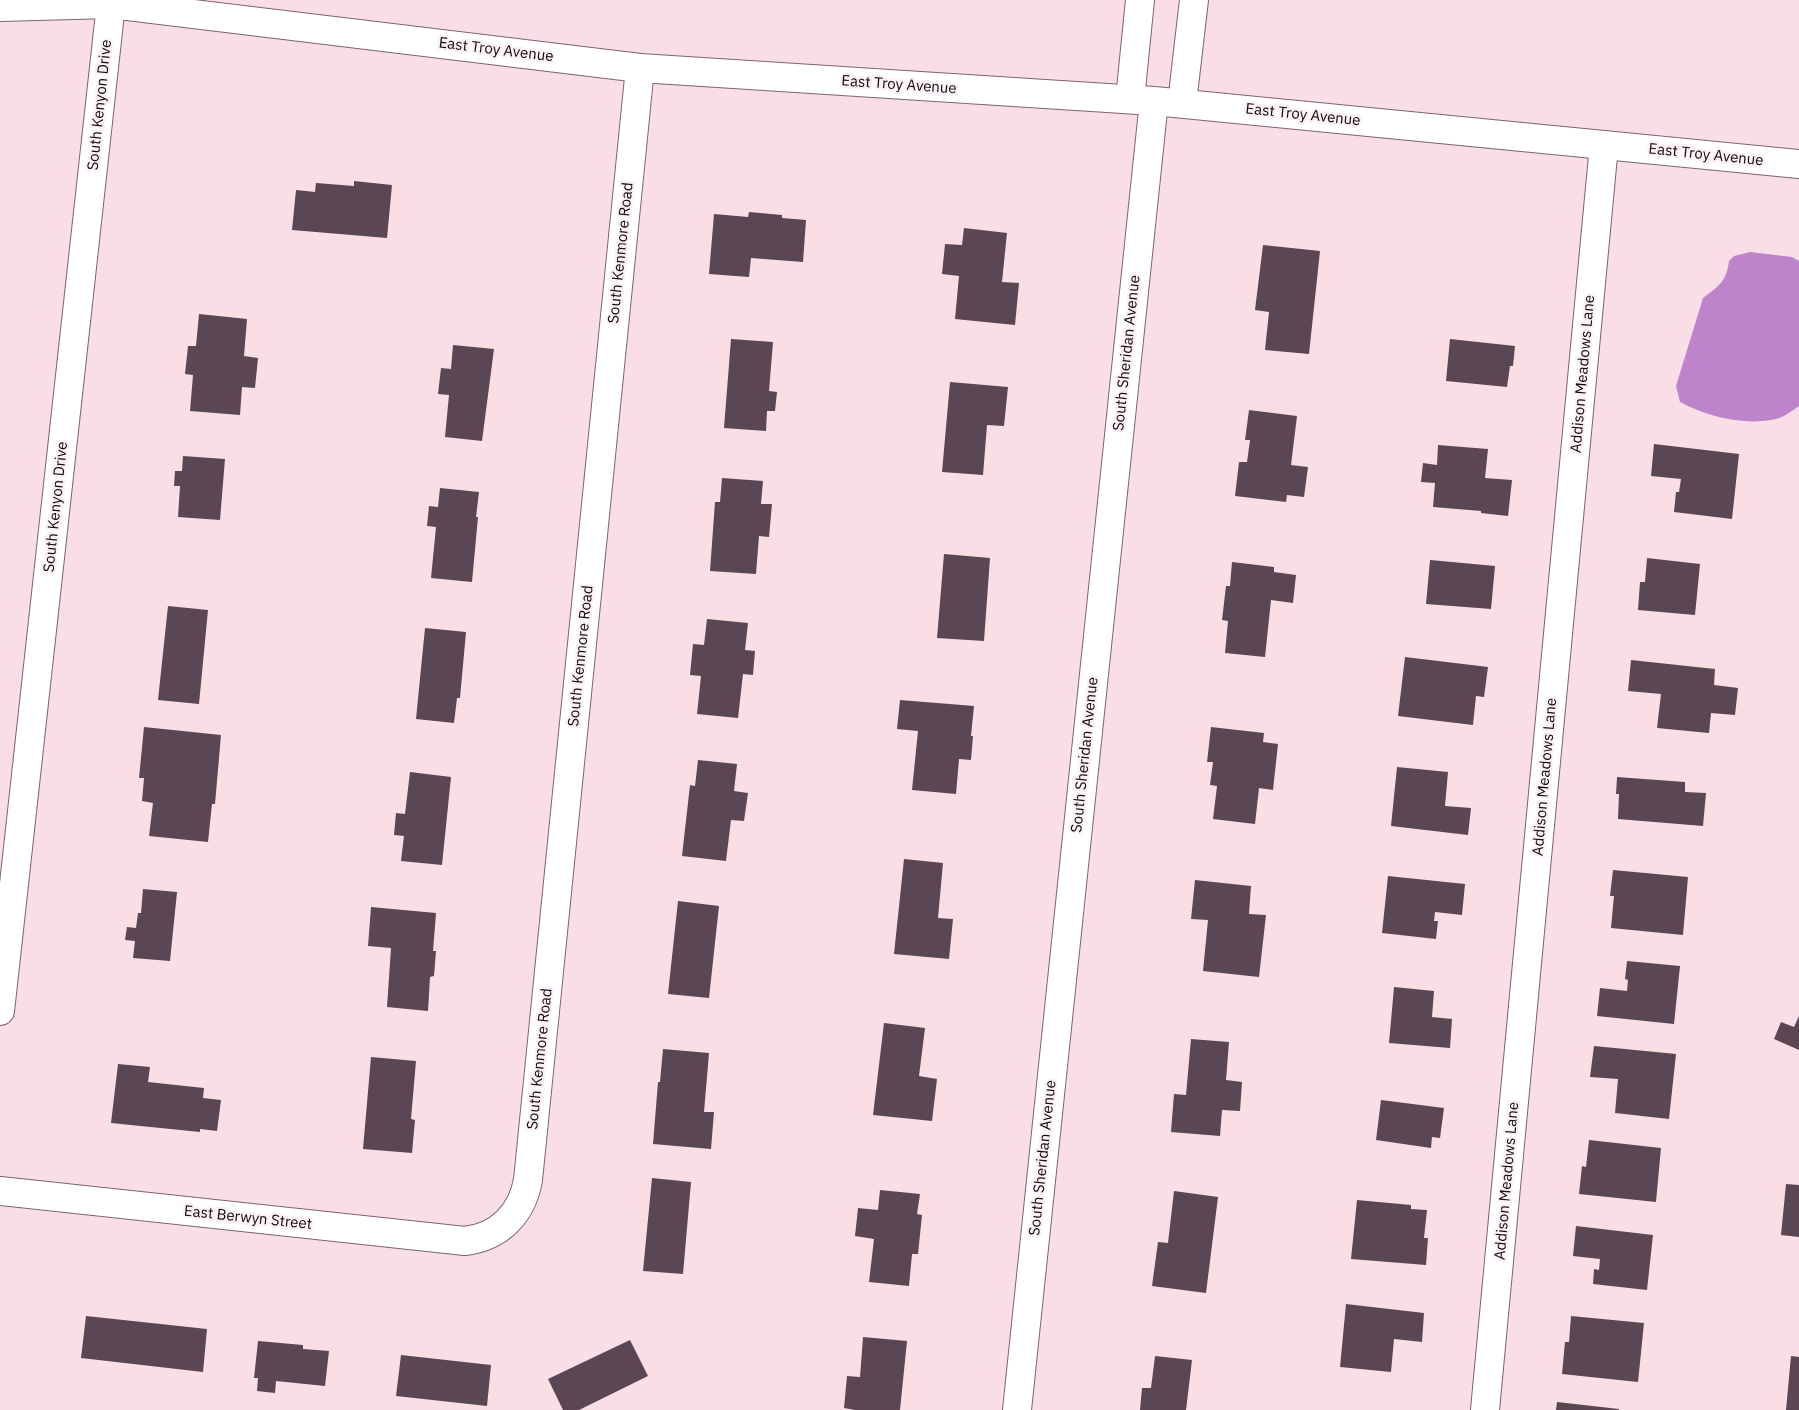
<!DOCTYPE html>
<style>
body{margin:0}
canvas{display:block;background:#fadee5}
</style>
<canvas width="1799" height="1410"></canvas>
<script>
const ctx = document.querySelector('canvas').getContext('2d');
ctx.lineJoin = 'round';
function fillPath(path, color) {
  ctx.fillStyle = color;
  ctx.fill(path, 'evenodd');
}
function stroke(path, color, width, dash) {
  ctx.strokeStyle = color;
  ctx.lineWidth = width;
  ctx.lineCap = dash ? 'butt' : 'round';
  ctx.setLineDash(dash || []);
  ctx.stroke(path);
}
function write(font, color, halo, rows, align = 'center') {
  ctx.font = font + ' "IBM Plex Sans",sans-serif';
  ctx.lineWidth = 5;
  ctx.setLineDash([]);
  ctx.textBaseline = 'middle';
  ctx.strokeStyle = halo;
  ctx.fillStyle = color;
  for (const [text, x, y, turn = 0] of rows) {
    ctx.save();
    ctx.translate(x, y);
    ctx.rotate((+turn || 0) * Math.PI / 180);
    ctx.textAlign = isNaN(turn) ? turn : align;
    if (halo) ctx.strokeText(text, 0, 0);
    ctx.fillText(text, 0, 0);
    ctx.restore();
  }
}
const water = new Path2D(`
 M1750,252L1792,257L1799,261V406C1791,412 1781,419 1771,420C1742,425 1705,416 1680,402L1676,386L1703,298C1720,285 1726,282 1729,261L1734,256Z`);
const building = new Path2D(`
 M354,181L392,185L387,238L292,230L296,190L315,192L316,183L354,186Z
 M749,212L782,215V218L806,220L803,262L751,258L749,277L709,274L714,214L748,217Z
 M964,228L1007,233L1002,282L1019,283L1015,325L955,319L959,276L942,274L945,244L962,245Z
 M1263,245L1320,251L1309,354L1265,350L1269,312L1255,310Z
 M199,314L247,319L244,356L258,358L255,388L242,387L240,415L190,411L193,375L185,374L188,346H196Z
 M731,339L773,342L769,391L777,392L775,411H767L766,431L724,428Z
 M1450,339L1515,346L1513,366H1510L1507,387L1446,381Z
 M453,345L494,349L482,441L445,437L449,395L438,394L441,368L451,369Z
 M950,382L1008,387L1004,426L987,425L983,475L942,472Z
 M1249,410L1297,416L1291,465L1308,467L1304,497L1287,495L1286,502L1235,496L1239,462H1247L1250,440H1245Z
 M1654,444L1739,454L1732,519L1674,512L1676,492H1679L1681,479L1651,476Z
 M1438,445L1488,449L1485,478L1512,480L1508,516L1481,513V511L1433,507L1435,483L1421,482L1423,463L1437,465Z
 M183,456L225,459L220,520L178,517L180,486H174L175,471H182Z
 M722,478L763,481L761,504H772L769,537L759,536L756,574L710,571L715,502H720Z
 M440,488L479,492L476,517H478L472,582L431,578L436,527L427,526L429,506L438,507Z
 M944,554L990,558L984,641L937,638Z
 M1647,558L1700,564L1695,615L1638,610L1640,582H1645Z
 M1430,560L1495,566L1491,609L1426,604Z
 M1232,562L1274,567V572L1296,575L1293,603L1271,600L1265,657L1225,653L1228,621L1222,620L1226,586H1230Z
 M168,606L208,610L199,704L158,700Z
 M707,619L748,623L745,650L755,651L753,675L743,674L738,718L697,714L701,676L690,675L693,644L704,645Z
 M425,628L466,632L460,698H457L454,723L416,719Z
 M1405,657L1488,667L1484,697L1476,696L1473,725L1398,716Z
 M1631,660L1715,669L1714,685L1738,688L1735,715L1711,713L1709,733L1657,728L1661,694L1628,691Z
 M900,700L974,706L971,736H973L971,760L959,759L956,794L912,790L918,731L897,729Z
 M144,727L221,735L215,804H212L208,842L149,836L153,803L142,801L144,778H139Z
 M1211,727L1264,733L1263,742L1278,744L1273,790L1259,788L1255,824L1213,819L1217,786L1210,785L1213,762H1207Z
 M698,760L737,764L734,791L748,793L744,821L731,820L726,861L682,856L690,785L695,786Z
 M1397,767L1448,772L1445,806L1471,808L1468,835L1391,826Z
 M410,772L451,777L442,865L401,861L404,836L394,835L396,813L405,814Z
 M1617,777L1685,782V792L1706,793L1703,826L1618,819L1619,794H1616Z
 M904,859L943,863L938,918L953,919L949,959L894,954Z
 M1613,870L1688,877L1683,935L1611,928L1614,896H1610Z
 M1388,876L1465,884L1462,915L1435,912L1434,921H1438L1436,939L1382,933Z
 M1195,880L1251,886L1249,914L1266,915L1259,977L1203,971L1208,920L1191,919Z
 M143,889L177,892L170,961L133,958L135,941L125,940L127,927L136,928L138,913H141Z
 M678,901L719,906L709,998L668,994Z
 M371,907L436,913L433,951H436L434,976L430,977L428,1011L387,1007L391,948L368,946Z
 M1627,961L1680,966L1674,1024L1597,1016L1600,988L1627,991L1628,980L1625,979Z
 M1394,987L1434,991L1432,1017L1452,1019L1450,1048L1389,1043Z
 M1799,1016V1050L1774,1039L1781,1022L1794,1027Z
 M884,1023L925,1028L919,1076L937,1079L932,1121L873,1115Z
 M1191,1039L1229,1042L1226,1080L1242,1082L1240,1111L1222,1110L1220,1136L1171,1132L1174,1094L1186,1095Z
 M1594,1046L1676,1054L1669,1119L1615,1113L1618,1079L1590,1077Z
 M663,1049L709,1053L704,1112H714L711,1149L653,1144L658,1082H660Z
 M371,1057L416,1061L411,1119L415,1120L412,1153L363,1149Z
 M118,1064L150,1067L148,1082L204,1088L203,1098L221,1100L217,1131L200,1129V1132L111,1123Z
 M1381,1100L1444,1108L1440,1138L1432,1137L1431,1148L1376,1140Z
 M1589,1140L1661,1148L1656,1202L1579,1194L1582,1166L1586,1167Z
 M652,1178L691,1182L683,1274L643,1271Z
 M1786,1184L1799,1185V1237L1781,1235Z
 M880,1190L920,1194L917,1214L922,1215L918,1254H912L909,1286L869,1282L874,1239L855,1236L858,1208L878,1210Z
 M1174,1191L1218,1197L1206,1293L1152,1286L1158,1242L1168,1243Z
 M1357,1200L1411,1205V1209L1427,1210L1424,1238H1428L1426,1265L1351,1259Z
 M1576,1226L1653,1235L1647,1290L1593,1284L1594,1269L1599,1270L1600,1259L1573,1256Z
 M1346,1304L1424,1313L1422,1342L1394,1339L1391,1372L1340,1367Z
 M86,1316L207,1329L203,1372L81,1358Z
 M1571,1316L1644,1323L1638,1382L1562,1374L1565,1342H1569Z
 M863,1337L907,1341L900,1410H855L844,1408L847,1376L860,1377Z
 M630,1340L648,1376L579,1410H563L548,1379Z
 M258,1341L303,1345V1349L329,1351L325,1386L276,1381L275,1393L257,1391L258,1378H254Z
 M401,1355L491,1365L487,1406L396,1396Z
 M1155,1356L1192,1360L1186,1410H1140L1142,1388H1151Z
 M1791,1356L1799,1357V1410H1786Z
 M1557,1402L1619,1409V1410H1556Z`);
const street = new Path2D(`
 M1130,99L1140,0
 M1182,103L1194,0
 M0,1011L111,4
 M0,1191L465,1241C499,1237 522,1214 528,1180L640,68
 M1485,1410L1604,145`);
const secondary = new Path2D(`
 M0,7L111,4L640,68L1154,101L1799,164
 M1017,1410L1154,101`);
const streetNames = [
 ["East Troy Avenue",496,50,7],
 ["East Troy Avenue",899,85,4],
 ["South Kenyon Drive",100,105,-84],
 ["East Troy Avenue",1303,115,6],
 ["East Troy Avenue",1706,155,6],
 ["South Kenmore Road",621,253,-84],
 ["South Sheridan Avenue",1127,353,-84],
 ["Addison Meadows Lane",1583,374,-85],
 ["South Kenyon Drive",56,507,-84],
 ["South Kenmore Road",581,656,-84],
 ["South Sheridan Avenue",1085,755,-84],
 ["Addison Meadows Lane",1545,777,-85],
 ["South Kenmore Road",540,1059,-84],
 ["South Sheridan Avenue",1043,1158,-84],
 ["Addison Meadows Lane",1507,1181,-85],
 ["East Berwyn Street",248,1218,6]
];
fillPath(water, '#bd84cc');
fillPath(building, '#5a4753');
stroke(street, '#7d656b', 30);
stroke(secondary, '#7d656b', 30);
stroke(street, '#fff', 28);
stroke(secondary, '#fff', 28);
write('15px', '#11090b', '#fcf1f3', streetNames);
</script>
